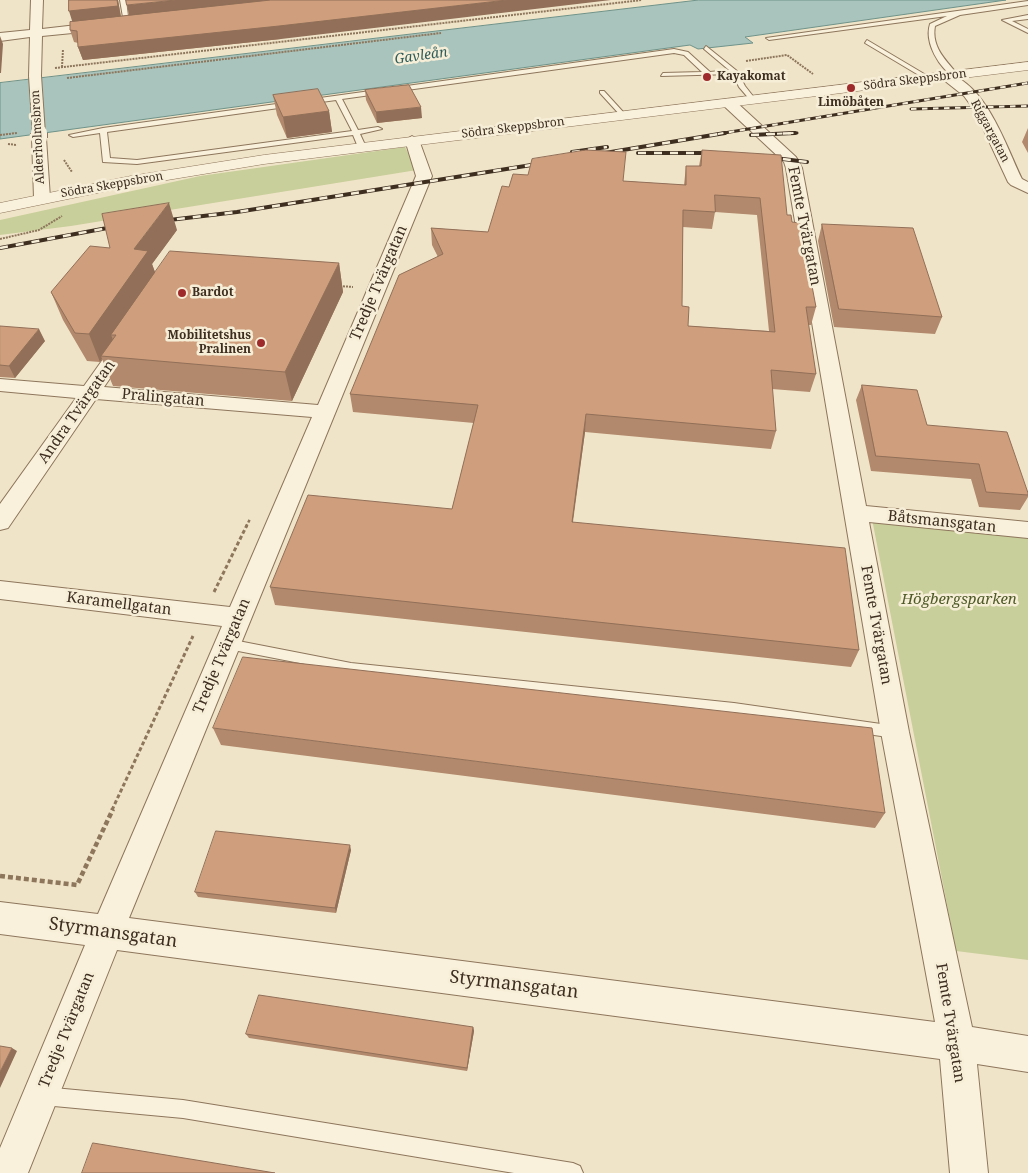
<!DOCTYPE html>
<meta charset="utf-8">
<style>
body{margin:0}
canvas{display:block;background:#f0e4c8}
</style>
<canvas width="1028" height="1173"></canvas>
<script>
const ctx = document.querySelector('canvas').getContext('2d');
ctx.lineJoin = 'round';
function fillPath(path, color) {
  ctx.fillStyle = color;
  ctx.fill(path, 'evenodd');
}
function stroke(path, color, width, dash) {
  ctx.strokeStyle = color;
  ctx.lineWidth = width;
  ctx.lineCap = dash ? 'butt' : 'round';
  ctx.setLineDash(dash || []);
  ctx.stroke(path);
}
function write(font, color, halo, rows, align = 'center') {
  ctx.font = font + ' "Noto Serif",serif';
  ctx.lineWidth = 5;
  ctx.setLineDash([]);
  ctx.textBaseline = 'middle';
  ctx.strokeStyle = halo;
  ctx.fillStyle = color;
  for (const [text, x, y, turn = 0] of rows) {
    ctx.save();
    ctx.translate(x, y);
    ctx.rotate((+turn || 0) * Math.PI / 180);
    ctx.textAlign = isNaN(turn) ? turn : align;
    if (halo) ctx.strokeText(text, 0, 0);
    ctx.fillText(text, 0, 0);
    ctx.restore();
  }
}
const green = new Path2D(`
 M405,147L417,170L71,226L0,235V220L200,176Z
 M872,519L1028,535V960L956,951Z`);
const water = new Path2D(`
 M699,0H1006L745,37L753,43L698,49L690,45L0,139V83Z`);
const pathFar3 = new Path2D(`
 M746,61L787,55L813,74
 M62,67L63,49
 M55,68L642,0
 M67,78L441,33
 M0,135L17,133
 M8,144L17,145
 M64,160L72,172
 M0,239L39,230L62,216
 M340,286L353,287`);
const pathFar2 = new Path2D(`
 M246,527L250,519`);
const pathFar1 = new Path2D(`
 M214,592L247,525
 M112,810L193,636`);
const path = new Path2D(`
 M0,876L77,885L113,809`);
const service = new Path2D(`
 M120,0H126L129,24L124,23Z
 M1028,1V5L960,15L935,26C931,48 947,61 959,76L956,78C939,69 924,42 930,24L947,16L769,40L766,38Z
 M1028,15V19L1012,21L1028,29V33L1002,20Z
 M867,40L931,78L932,79L927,80L865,43Z
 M706,46L737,71L745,86L756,100L755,101H751L739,87L733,74L661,76L663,73L702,72L684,55L674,53L342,99L358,130L378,127L382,129L360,134L366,147L362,149L358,147L353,135L137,164L103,162L100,133L73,137L69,135L103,128L674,49L688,52L710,72L729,70L704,49ZM336,100L352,131L137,160L110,158L107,132Z
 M600,91H604L625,114V116H621L600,93Z
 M228,639L351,663L734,703L895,726L900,728L902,732L900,736L895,738L734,715L351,673L228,649L223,648L221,644L223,640Z
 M43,1087L183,1100L573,1163L580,1166L583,1173H514L183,1118L43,1105L36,1103L34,1096L36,1089Z`);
const minor = new Path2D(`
 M31,0H43L42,29L103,22L109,26L103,30L42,36L41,76L35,80L30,79L29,76L30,37L0,41V33L30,30Z
 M946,73C986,83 1006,146 1022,179L1028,182V193L1011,185L1008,182L975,111L964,96L940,77Z
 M729,99L734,100L796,157L802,168L866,506L1028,522V538L869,522L909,732L972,1027L1028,1036V1072L977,1064L988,1173H950L940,1059L117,950L28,1173H0V1148L85,945L0,934V902L98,914L222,626L0,599V581L230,607L312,417L96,399L8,528L0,530V504L76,398L0,391V379L84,386L118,338H132L135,342L104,387L318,405L416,176L405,140L412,136L419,140L432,176L129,918L935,1022L881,732L786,168L784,162L724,106L722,103Z
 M39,134L46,138L50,198L42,203L34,198L32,138Z`);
const tertiary = new Path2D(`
 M1028,62V70L264,164L131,186L0,213V203L131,176L264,155Z`);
const railFar1 = new Path2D(`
 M911,109L1028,106
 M718,134L1028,83
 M766,134L797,133`);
const rail = new Path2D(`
 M751,135L795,133
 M572,152L607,147
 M638,153H715
 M599,154L725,133
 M767,157L807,162
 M161,221L237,212L544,163
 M0,248L118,226`);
const minorBridgeFar1 = new Path2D(`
 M35,76L39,134`);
const minorBridge = new Path2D(`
 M39,133V138`);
const wall = new Path2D(`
 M69,0H118L121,16L129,15L127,5L281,39L83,60L78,47V43L74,42L70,30L73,21Z
 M365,90L422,118L377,123L366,100Z
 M273,95L329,111L332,132L287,138L277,115Z
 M1028,128V153L1022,142Z
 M702,150L787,215L792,222L816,307L811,325H808L816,374L810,392L772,389L776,431L771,449L585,432L573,522L859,650L851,667L275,605L270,587L452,509L474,423L353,412L350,394L438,257L432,245L431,228L488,232L509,187L623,181L684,185L686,166H699ZM715,212L757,215L769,331L688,326L682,306L683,227L712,229Z
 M822,224L942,317L935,334L834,327L818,241Z
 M177,230L152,264L155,272L339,263L343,292L292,401L113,386L102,359L100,362L87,361L63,320L51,292L110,248Z
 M0,326L45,341L15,378L0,377Z
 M862,385L927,425L1028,493V497L1020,510L979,507L971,479L871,471L856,400Z
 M213,728L885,813L875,828L221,745Z
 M351,850L336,913L198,897L195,892Z
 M473,1027L474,1031L467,1071L249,1038L246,1034Z`);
const shadedWall = new Path2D(`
 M117,0H118L121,18L73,24L69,11Z
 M176,0H291L130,18L127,5Z
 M507,0H611L281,39L83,60L78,47Z
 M0,36L3,44L1,73H0Z
 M421,107L422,118L377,123L376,112Z
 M329,111L332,132L287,138L283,117Z
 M169,203L177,230L152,264L157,278L116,335H111L114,342L101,356L102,359L100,362L89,334L134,249Z
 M339,263L343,292L292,401L285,372Z
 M39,329L45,341L15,378L9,366Z
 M586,414L585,432L570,540L572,522Z
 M350,845L351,850L336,913L335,908Z
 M473,1027L474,1031L467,1071V1068Z
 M12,1048L17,1051L0,1088V1072Z`);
const building = new Path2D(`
 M69,0H117L118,6L69,11Z
 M126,0H176L127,5Z
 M271,0H507L279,26L78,47L77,31L70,30V22Z
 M409,85L421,107L376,112L365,90Z
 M318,89L329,111L283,117L273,95Z
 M586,150L626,152L623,181L686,185V166H701L702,150L781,155L787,215H791L792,222L800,223L816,307H806L816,374L771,370L776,431L586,414L572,522L845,548L859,650L270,587L308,495L452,509L478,405L350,394L399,275L443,254L431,228L488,232L502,186L509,187L513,174L528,175L532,159ZM715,195L760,198L775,332L688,326L689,307L682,306L683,210L715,212Z
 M169,203L134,249L148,251L89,334L75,333L51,292L90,246L110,248L102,214Z
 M822,224L913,228L942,317L839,309Z
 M170,251L339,263L285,372L101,356L116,335H111Z
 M0,326L39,329L9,366L0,365Z
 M862,385L917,390L927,425L1007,432L1028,493V495L986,492L979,464L876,456Z
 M243,657L872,728L885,813L213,728Z
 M216,831L350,845L335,908L195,892Z
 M259,995L473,1027L467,1068L246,1034Z
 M0,1046L12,1048L0,1072Z
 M93,1143L275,1173H82Z`);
const markers = [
 [707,77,5,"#9e2a2b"],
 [851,88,5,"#9e2a2b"],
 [182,293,5,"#9e2a2b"],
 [261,343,5,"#9e2a2b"]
];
const farPoinames = [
 ["Kayakomat",717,77],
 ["Limöbåten",851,103,"center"],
 ["Bardot",192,293],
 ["Mobilitetshus",251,336,"right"],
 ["Pralinen",251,350,"right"]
];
const farStreetnames = [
 ["Södra Skeppsbron",915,80,-7],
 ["Södra Skeppsbron",513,128,-7],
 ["Riggargatan",990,131,62],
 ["Alderholmsbron",38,137,-93],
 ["Södra Skeppsbron",112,185,-10]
];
const farWaternames = [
 ["Gavleån",421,56,-8]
];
const streetNames = [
 ["Femte Tvärgatan",804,226,79],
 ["Tredje Tvärgatan",379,283,-67],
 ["Pralingatan",163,398,5],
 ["Andra Tvärgatan",77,412,-55],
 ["Båtsmansgatan",942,522,6],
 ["Karamellgatan",119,604,7],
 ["Femte Tvärgatan",876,625,80],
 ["Tredje Tvärgatan",222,656,-67],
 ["Femte Tvärgatan",950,1023,81],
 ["Tredje Tvärgatan",67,1030,-68]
];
const parkNames = [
 ["Högbergsparken",959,600]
];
const nearStreetnames = [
 ["Styrmansgatan",113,933,8],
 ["Styrmansgatan",514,985,7]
];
fillPath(green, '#c9cf9b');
fillPath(water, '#a9c4bc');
stroke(water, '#6f938a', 1);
stroke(service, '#8d765c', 2);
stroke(minor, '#8d765c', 2);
stroke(tertiary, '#8d765c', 1);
stroke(pathFar3, '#8d765c', 2, [2, 1]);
stroke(pathFar2, '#8d765c', 2.5, [3, 2]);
stroke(pathFar1, '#8d765c', 3, [4, 2.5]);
stroke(path, '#8d765c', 4.5, [5, 3]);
fillPath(service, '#faf1dc');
fillPath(minor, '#faf1dc');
fillPath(tertiary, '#faf1dc');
stroke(railFar1, '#3d2e20', 3);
stroke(rail, '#3d2e20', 4);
stroke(railFar1, '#f7eed8', 2, [5.5]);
stroke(rail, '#f7eed8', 2.5, [8]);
stroke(minorBridgeFar1, '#8d765c', 14, []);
stroke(minorBridge, '#8d765c', 18, []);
stroke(minorBridgeFar1, '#faf1dc', 12);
stroke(minorBridge, '#faf1dc', 16);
fillPath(wall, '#b2896c');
fillPath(shadedWall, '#916f58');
fillPath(building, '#cf9f7d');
stroke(building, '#916f58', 1);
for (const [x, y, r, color] of markers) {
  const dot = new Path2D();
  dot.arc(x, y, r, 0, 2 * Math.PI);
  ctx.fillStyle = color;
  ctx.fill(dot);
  stroke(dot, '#f7eed8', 2);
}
write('bold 12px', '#3d2e20', '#f7eed8', farPoinames, 'left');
write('12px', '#3d2e20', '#f7eed8', farStreetnames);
write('italic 14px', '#2f5d5a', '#f7eed8', farWaternames);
write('15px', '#3d2e20', '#f7eed8', streetNames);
write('italic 15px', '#4d5a26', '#f7eed8', parkNames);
write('18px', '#3d2e20', '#f7eed8', nearStreetnames);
</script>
